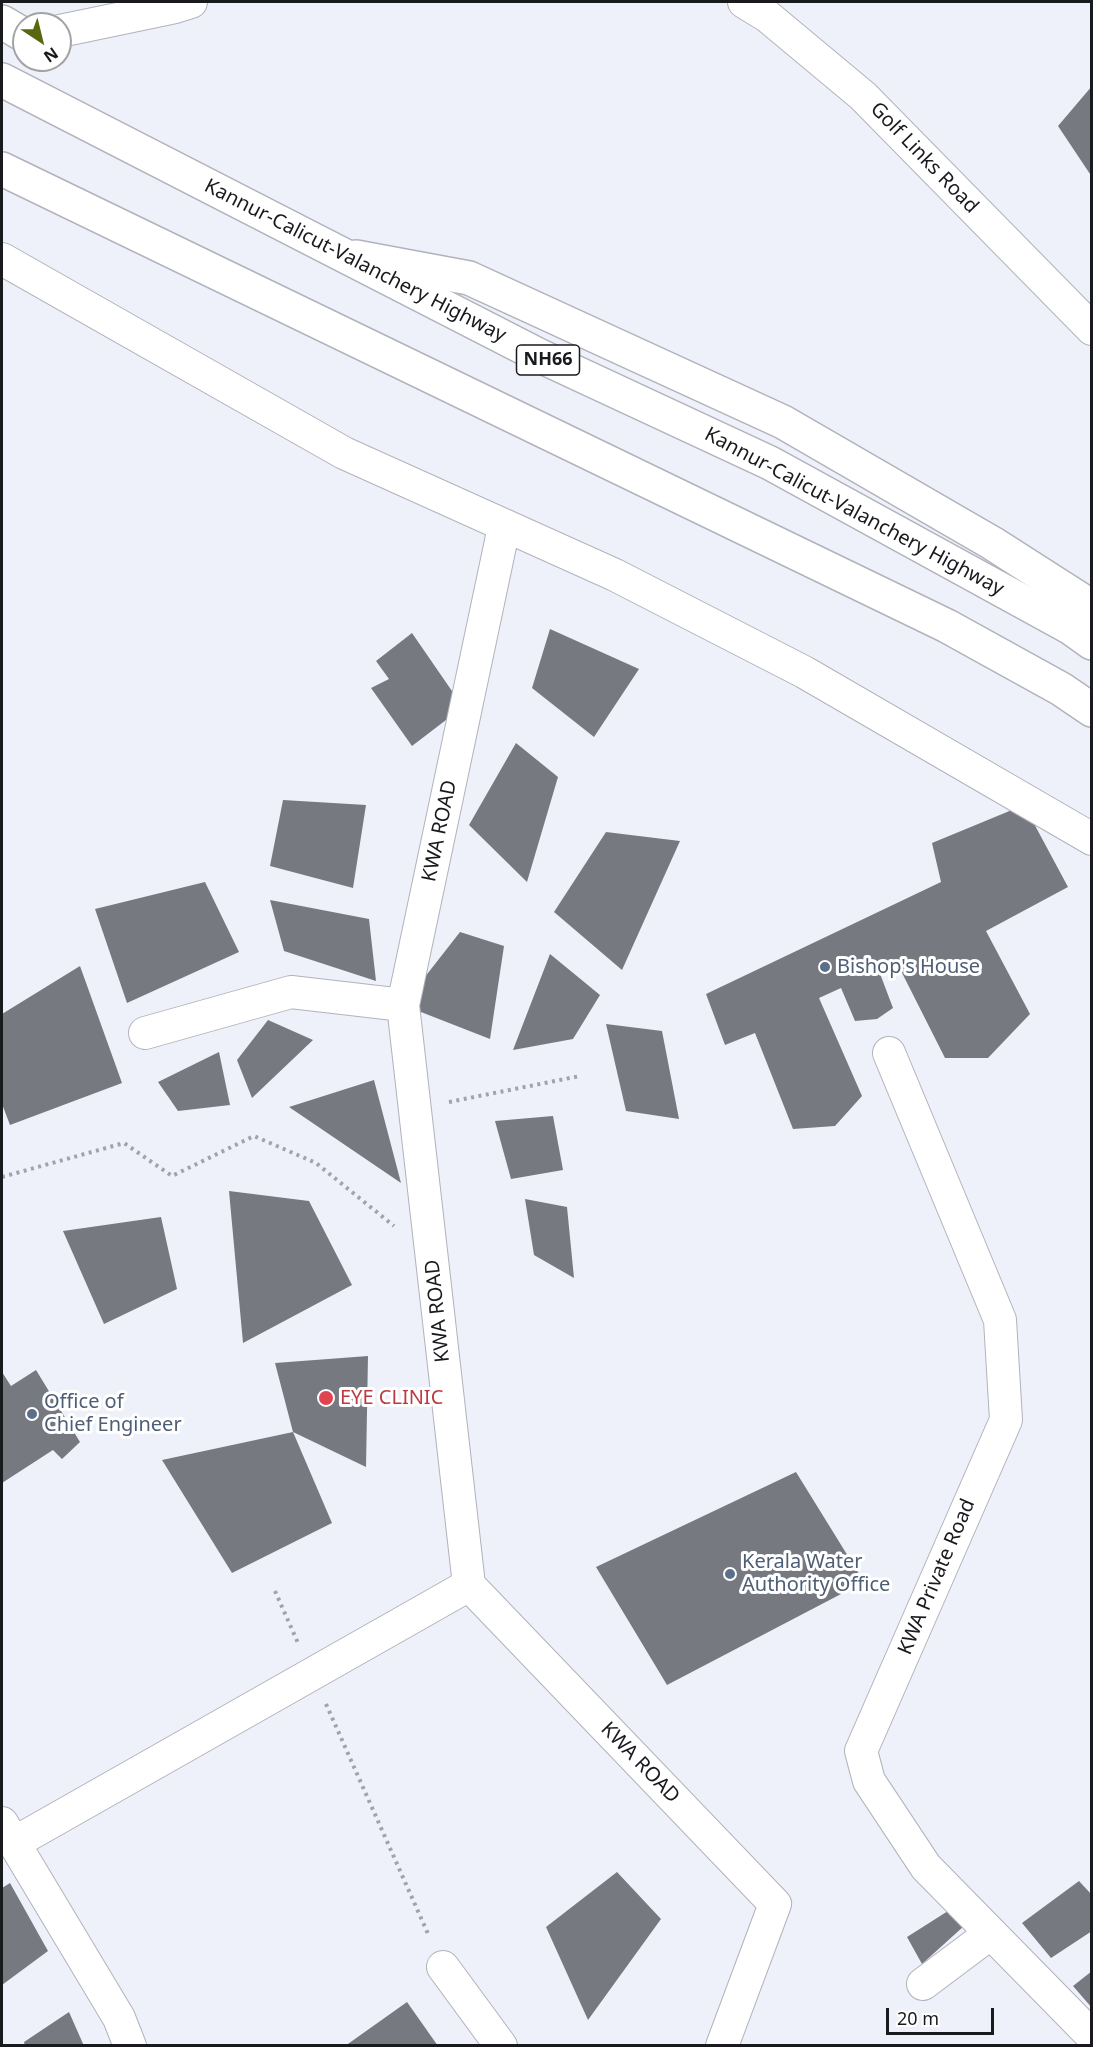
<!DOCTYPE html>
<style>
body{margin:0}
#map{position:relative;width:1093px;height:2047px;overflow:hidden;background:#eff1fa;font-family:"Noto Sans",sans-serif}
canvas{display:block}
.frame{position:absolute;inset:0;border:3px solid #191a1d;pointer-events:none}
.north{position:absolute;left:12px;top:12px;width:60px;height:60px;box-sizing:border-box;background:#fff;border:2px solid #a3a3a5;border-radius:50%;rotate:145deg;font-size:16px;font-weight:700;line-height:24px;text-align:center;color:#191a1d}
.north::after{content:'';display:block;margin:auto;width:21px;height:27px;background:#59670e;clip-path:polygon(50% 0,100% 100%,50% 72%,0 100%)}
.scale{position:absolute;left:886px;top:2008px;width:108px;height:27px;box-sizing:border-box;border:3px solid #191a1d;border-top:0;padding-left:8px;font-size:18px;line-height:21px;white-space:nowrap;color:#191a1d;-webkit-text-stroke:4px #fff;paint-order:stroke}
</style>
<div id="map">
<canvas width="1093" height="2047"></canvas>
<div class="frame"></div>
<div class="north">N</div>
<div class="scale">20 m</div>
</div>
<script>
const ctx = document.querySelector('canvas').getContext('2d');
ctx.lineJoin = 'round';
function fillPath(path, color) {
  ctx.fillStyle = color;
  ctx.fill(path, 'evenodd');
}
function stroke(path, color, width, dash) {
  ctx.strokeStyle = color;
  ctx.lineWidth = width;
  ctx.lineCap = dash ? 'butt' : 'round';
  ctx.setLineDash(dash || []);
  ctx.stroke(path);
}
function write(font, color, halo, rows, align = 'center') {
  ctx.font = font + ' "Noto Sans",sans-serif';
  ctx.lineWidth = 6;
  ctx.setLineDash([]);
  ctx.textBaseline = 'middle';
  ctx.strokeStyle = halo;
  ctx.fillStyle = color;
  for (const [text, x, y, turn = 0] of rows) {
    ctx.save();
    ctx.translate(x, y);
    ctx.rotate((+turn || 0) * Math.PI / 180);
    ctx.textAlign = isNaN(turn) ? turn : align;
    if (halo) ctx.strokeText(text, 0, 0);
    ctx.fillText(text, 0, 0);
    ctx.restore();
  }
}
const building = new Path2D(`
 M1092,86V177L1058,126Z
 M550,629L639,669L594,737L532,688Z
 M412,633L463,707L412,746L371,688L389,679L376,661Z
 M516,743L558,777L527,882L469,825Z
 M283,800L366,805L353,888L270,866Z
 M1024,805L1068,887L986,931L1030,1014L988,1058H945L897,963L879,971L893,1008L877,1019L855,1021L841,988L819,998L862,1096L835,1126L793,1129L755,1033L725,1045L706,994L941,882L932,843Z
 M606,832L680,841L622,970L554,912Z
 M205,882L239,952L127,1003L95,909Z
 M270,900L369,919L376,981L284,951Z
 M460,932L504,946L490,1039L403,1005Z
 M550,954L600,995L573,1039L513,1050Z
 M80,966L122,1083L10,1125L2,1104V1014Z
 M268,1020L313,1040L252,1098L237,1060Z
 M606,1024L662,1031L679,1119L626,1111Z
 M219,1052L230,1105L178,1111L158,1082Z
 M374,1080L401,1183L289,1107Z
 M553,1116L563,1170L511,1179L495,1121Z
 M229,1191L309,1201L352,1285L243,1343Z
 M525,1199L567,1207L574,1278L534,1255Z
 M161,1217L177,1289L104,1324L63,1231Z
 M368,1356L366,1467L293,1432L332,1523L232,1573L162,1460L293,1432L275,1363Z
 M36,1370L80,1442L62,1459L53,1450L2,1483V1372L11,1386Z
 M796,1472L864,1582L667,1685L596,1567Z
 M617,1872L661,1919L588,2020L546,1927Z
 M1079,1881L1092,1895V1931L1051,1958L1022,1923Z
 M10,1883L48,1951L2,1985V1888Z
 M948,1911L964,1926L922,1964L907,1937Z
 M1092,1971V2008L1073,1986Z
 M407,2002L438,2046H345Z
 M69,2012L84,2046H25L24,2042Z`);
const path = new Path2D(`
 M449,1102L580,1076
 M2,1177L124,1143L172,1176L254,1136L316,1163L394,1226
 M275,1591L298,1643
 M326,1704L429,1936`);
const street = new Path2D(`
 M744,2L767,16L863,96L1092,329
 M60,31L175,7L191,2
 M2,259L344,453L615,575L804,672L1092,839
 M504,527L403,1005L469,1585L775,1904L722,2046
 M145,1033L291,992L403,1005
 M889,1053L1000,1320L1006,1420L861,1751L869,1781L926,1867L1092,2036
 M2,1823L119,2018L130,2046
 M14,1843L469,1585
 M443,1967L501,2046
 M923,1984L991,1933`);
const secondary = new Path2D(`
 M2,22L24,35
 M356,257L469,278L783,422L992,543L1092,607`);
const highway = new Path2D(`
 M2,80L538,355L770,463L1071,628L1092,643
 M2,169L947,626L1061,689L1092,710`);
const markers = [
 [825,967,6,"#5c6f8a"],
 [326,1398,8,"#e0444e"],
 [32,1414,6,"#5c6f8a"],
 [730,1574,6,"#5c6f8a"]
];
const shields = [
 [548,360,63]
];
const shieldNames = [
 ["NH66",548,360]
];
const streetNames = [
 ["Golf Links Road",924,158,46],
 ["Kannur-Calicut-Valanchery Highway",355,261,27],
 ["Kannur-Calicut-Valanchery Highway",854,512,28],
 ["KWA ROAD",440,831,-78],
 ["KWA ROAD",438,1311,-96],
 ["KWA Private Road",937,1577,-67],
 ["KWA ROAD",640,1763,46]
];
const serviceNames = [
 ["Bishop's House",837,967],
 ["Office of",44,1402],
 ["Chief Engineer",44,1425],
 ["Kerala Water",742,1562],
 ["Authority Office",742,1585]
];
const healthNames = [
 ["EYE CLINIC",340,1398]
];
fillPath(building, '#777981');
stroke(street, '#b1b3bc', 34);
stroke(secondary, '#b1b3bc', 36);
stroke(highway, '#b1b3bc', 36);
stroke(path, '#a1a3aa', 4, [3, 4.5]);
stroke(street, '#fff', 32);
stroke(secondary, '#fff', 33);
stroke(highway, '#fff', 33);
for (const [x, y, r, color] of markers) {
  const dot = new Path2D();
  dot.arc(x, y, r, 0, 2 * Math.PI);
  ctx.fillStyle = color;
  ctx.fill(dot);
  stroke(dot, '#fff', 2);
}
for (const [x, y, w] of shields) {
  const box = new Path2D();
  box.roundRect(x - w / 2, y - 15, w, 30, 4.5);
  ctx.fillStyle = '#fff';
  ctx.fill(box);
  stroke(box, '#191a1d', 1.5);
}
write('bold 18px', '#191a1d', null, shieldNames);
write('20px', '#191a1d', '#fff', streetNames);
write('20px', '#4e5e75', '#fff', serviceNames, 'left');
write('20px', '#be3a42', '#fff', healthNames, 'left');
</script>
